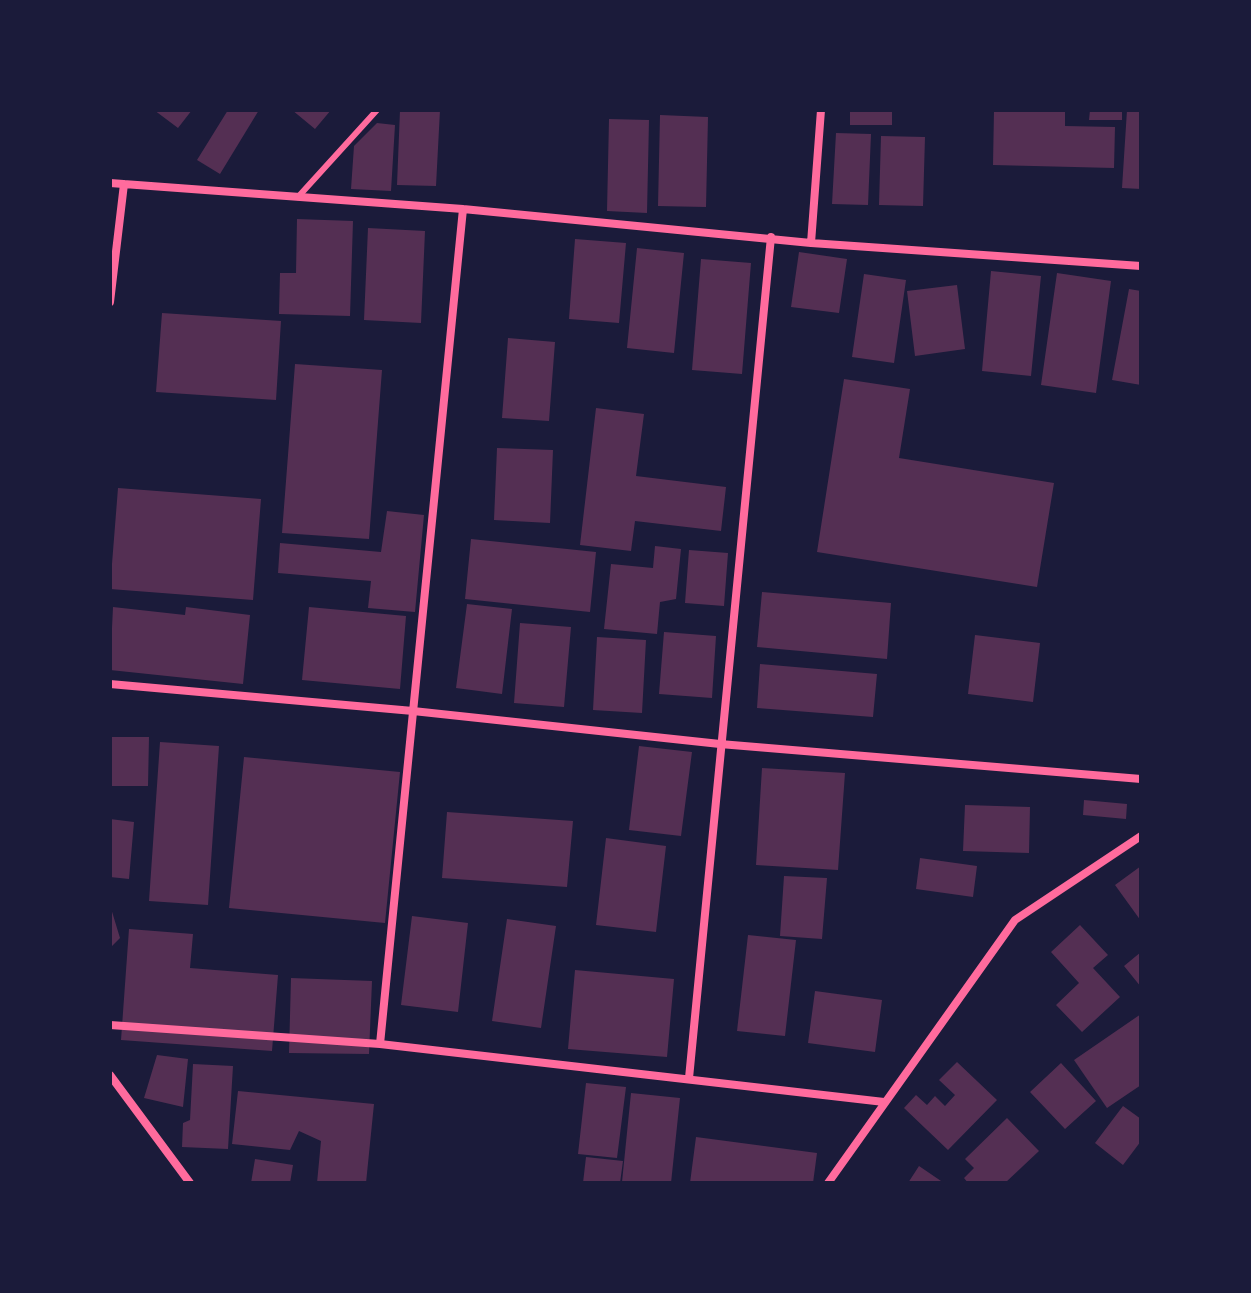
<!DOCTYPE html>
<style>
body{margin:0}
#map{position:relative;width:1251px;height:1293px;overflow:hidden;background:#1b1b3a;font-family:Figtree,sans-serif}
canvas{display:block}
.frame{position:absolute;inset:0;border:112px solid #1b1b3a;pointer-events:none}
</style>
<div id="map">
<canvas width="1251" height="1293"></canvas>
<div class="frame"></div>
</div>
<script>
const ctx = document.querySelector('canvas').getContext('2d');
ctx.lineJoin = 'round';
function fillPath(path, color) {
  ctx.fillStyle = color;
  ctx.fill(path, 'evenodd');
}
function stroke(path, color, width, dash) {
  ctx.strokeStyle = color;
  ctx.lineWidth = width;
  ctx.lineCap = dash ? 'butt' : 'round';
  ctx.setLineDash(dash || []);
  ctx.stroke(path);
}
const building = new Path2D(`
 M154,110H192L178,128Z
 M228,110H259L220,174L197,160Z
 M292,110H331L315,129Z
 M400,110H440L436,186L397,185Z
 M850,110H892V125H850Z
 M994,110H1065V126L1115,127L1114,168L993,165Z
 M1090,110H1122V120H1089Z
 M1127,110H1141V189L1122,188Z
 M660,115L708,117L706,207L658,206Z
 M609,119L649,120L647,213L607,211Z
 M377,123L395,125L391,191L351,189L354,146Z
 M836,133L871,134L868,205L832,204Z
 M881,136L925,137L923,206L879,205Z
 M297,219L353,221L350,316L279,314L280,273H296Z
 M368,228L425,231L421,323L364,320Z
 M575,239L626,243L619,323L569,319Z
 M637,248L684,253L674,353L627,348Z
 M799,252L847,259L839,313L791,307Z
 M701,259L751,263L742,374L692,370Z
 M991,271L1041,276L1031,376L982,371Z
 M1057,273L1111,281L1096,393L1041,385Z
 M864,274L906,280L894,363L852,357Z
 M957,285L965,349L915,356L907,291Z
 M1129,289L1141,291V385L1112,380Z
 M162,313L281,321L276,400L156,392Z
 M508,338L555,342L549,421L502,418Z
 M295,364L382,370L369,539L282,533Z
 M844,379L910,389L899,458L1054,483L1037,587L817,552Z
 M596,408L644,414L636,476L726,487L721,531L635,521L631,551L580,545Z
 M497,448L553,450L550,523L494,520Z
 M118,488L261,499L253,600L110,589Z
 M387,511L424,515L415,612L368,608L371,581L278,573L280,543L381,552Z
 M471,539L596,552L590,612L465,599Z
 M655,546L681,549L676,599L660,602L657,634L604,629L611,564L653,568Z
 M689,550L728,553L724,606L685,603Z
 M762,592L891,603L887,659L757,647Z
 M467,604L512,609L502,694L456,688Z
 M113,607L185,615L186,607L250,615L243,684L110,670Z
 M309,607L406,616L400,689L302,680Z
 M520,623L571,627L564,707L514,703Z
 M664,632L716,636L712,698L659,694Z
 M975,635L1040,643L1033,702L968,694Z
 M597,637L646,640L642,713L593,710Z
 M760,664L877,674L873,717L757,708Z
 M110,737H149L148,786H110Z
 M160,742L219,746L208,905L149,901Z
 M639,746L692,752L681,836L629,830Z
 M244,757L400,772L385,923L229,908Z
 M762,768L845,773L838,870L756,865Z
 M1084,800L1127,804L1126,819L1083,815Z
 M965,805L1030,807L1029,853L963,851Z
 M447,812L573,821L567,887L442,878Z
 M110,819L134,822L129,879L110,877Z
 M606,838L666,846L656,932L596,925Z
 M920,858L977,866L973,897L916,889Z
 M1141,866V921L1115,885Z
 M784,876L827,878L822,939L780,936Z
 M110,905L120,938L110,948Z
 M412,916L468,923L458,1012L401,1005Z
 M507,919L556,926L541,1028L492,1021Z
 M1080,925L1108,955L1093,968L1120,997L1082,1032L1056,1005L1079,983L1051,952Z
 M129,929L193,934L190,968L278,975L272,1051L121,1040Z
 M748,935L796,940L785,1036L737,1031Z
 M1141,952V987L1124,966Z
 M575,970L674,979L667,1057L568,1049Z
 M291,978L372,981L369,1054L289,1053Z
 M815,991L882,1000L875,1052L808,1043Z
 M1141,1014V1085L1107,1108L1074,1060Z
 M157,1055L188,1059L183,1107L144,1098Z
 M957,1062L997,1100L948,1150L904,1108L916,1095L927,1105L935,1096L945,1106L955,1095L939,1080Z
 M1061,1063L1096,1101L1065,1129L1030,1092Z
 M193,1064L233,1066L228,1149L182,1147L183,1123L190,1120Z
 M586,1083L626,1087L617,1158L578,1154Z
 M238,1091L374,1104L366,1183H317L321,1141L299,1131L290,1150L232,1144Z
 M631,1093L680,1098L671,1183L622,1182Z
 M1123,1106L1141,1119V1141L1123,1165L1095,1143Z
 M1007,1118L1039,1151L1005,1183H968L964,1178L974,1168L965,1159Z
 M696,1137L817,1153L813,1183H690Z
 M586,1157L623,1161L620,1183H583Z
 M255,1159L293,1165L290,1183H251Z
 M919,1166L944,1183H908Z`);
const service = new Path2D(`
 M298,197L377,110`);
const minor = new Path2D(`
 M110,183L463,209L811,243L1141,266
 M811,243L821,110
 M110,302L124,184
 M110,684L413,711L720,744L1141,779
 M110,1025L380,1044L884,1102
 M380,1044L463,209
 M110,1075L190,1183
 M689,1078L771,237
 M828,1183L1015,920L1141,836`);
fillPath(building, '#542f53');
stroke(service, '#ff6b9d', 6);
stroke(minor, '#ff6b9d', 8);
</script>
